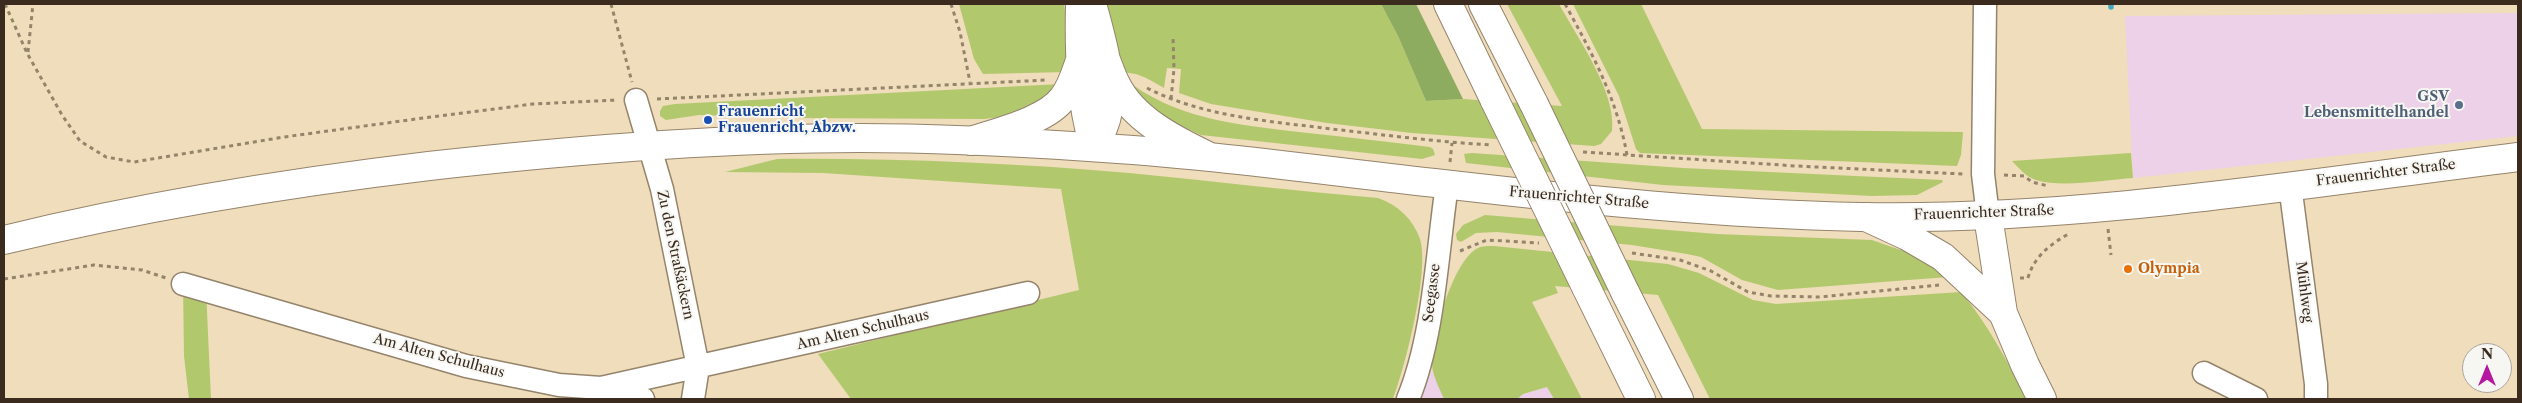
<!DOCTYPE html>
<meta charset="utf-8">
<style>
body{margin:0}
#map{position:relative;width:2522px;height:403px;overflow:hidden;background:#efddbb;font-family:"Libre Caslon Text",serif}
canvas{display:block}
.frame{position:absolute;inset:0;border:5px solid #3b2a1e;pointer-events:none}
.north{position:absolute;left:2462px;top:343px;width:50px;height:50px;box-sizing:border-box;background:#f6f6f2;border:1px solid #aba49d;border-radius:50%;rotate:0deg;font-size:14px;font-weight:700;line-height:20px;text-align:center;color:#3b2a1e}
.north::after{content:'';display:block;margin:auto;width:18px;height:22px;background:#b5179e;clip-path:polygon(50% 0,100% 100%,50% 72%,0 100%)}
</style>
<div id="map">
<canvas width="2522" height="403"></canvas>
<div class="frame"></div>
<div class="north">N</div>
</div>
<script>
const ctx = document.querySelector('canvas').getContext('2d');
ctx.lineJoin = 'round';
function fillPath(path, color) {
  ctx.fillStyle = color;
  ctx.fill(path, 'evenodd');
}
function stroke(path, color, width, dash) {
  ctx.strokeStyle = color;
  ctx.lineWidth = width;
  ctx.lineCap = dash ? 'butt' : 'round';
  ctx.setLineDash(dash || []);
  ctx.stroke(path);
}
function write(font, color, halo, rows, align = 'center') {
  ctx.font = font + ' "Libre Caslon Text",serif';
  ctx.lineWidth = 4;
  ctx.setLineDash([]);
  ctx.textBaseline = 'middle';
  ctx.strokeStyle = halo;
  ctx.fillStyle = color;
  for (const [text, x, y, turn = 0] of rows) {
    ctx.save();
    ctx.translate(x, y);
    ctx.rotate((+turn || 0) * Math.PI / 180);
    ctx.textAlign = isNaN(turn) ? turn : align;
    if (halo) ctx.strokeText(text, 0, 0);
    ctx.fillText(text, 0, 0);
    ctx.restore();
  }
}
const built = new Path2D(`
 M2518,13V136L2133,178L2125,16Z
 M1433,369L1444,399H1418Z
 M1547,387L1554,399H1517L1523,394Z`);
const green = new Path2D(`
 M959,4H1064L1068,29L1067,72L983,74L974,59Z
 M1102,4H1381L1398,36L1426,101L1463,99L1562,106L1507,4H1559C1577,37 1617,93 1612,131L1601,144L1594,146L1412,133L1327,123L1211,104L1179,93L1181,69L1167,68L1164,88C1152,81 1137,71 1123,73Z
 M1573,4H1641L1702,129L1963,132L1961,155L1957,166L1640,153L1636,149L1619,96Z
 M1061,84L1057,91L1018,115L984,119L789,118L699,115L666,120L660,116V111L663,106L675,104Z
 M1133,85C1183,121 1248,126 1308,133C1348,137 1389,142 1430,147L1433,149L1435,155L1422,159L1201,135L1158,115L1129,86Z
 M1472,153L1683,168L1942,180L1943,182L1917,195L1872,196L1663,185L1466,163L1464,154Z
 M2131,153L2133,178C2104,180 2063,188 2036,180C2026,177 2019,168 2012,161Z
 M777,159C895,158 1012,163 1129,173C1212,181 1295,191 1378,198C1398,205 1413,219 1420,239C1430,271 1405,367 1393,399H851L818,354L1079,290L1061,189L823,173L725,172Z
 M1485,215L1717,234L1872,240L1915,255L1939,269L1948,277L1778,290L1742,280L1701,257L1687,254L1632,245L1497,232L1476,233L1461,242L1457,240L1456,234L1463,225Z
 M1494,246L1668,264L1699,273L1753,300L1776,304L1961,292C1988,324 2008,363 2027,399H1710L1658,295L1555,286L1558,293L1532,302L1582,399H1554L1547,387L1523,394L1517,399H1444C1440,390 1435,380 1433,371C1428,345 1453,259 1478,248C1482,246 1489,246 1494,246Z
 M183,284L206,290L211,399H189L184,356Z`);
const forest = new Path2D(`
 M1381,4H1416L1463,99L1426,101L1398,36Z`);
const stream = new Path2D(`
 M2111,4V7`);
const path = new Path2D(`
 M5,4L27,53L62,115L80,141L106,157L134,162L284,137L416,119L533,104L618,100
 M611,4L632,82
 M951,4L960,32L970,82
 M1565,4C1592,53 1617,99 1627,155
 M28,52L33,4
 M1147,88C1204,117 1269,121 1332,129C1385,135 1438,142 1492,145
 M657,99L1047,80
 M1171,99L1174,69L1173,37
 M1583,152L1796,166L1963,174
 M1450,162L1452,143
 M2004,175L2024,176L2032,182L2048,186
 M2108,229L2111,255
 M1460,251L1487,240L1539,243
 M1632,253L1680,260L1711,271L1748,292L1771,296L1820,297L1939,285
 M2020,278H2028C2034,256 2051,244 2070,233
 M4,279L94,265L142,270L166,278`);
const minor = new Path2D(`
 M1985,4L1983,174L1988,216
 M636,100L662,189L698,367L693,399
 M2290,185L2316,384V399
 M183,284L466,366L559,385L601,388L1028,293
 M2204,373L2256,399
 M605,389L643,399
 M1408,399C1434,336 1437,253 1447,185`);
const major = new Path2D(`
 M4,240C144,206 286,183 429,166C572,150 716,138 860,138C936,138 1013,142 1089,147C1207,154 1325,171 1443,184C1581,200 1721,214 1861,217C2081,221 2300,184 2518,157`);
const highway = new Path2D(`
 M1080,4C1079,52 1080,100 1094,147
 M1092,4C1101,37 1113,76 1108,111C1106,124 1100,135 1094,147
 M1448,4L1495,101
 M1483,4L1534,104
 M1104,55C1108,64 1111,75 1116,84C1133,119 1173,139 1206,155
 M971,141C997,132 1046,121 1063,98C1071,88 1075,75 1079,63
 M1988,216L2003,313L2025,365L2042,399
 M1866,217L1907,236L1943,257L2003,313
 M1586,287L1641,399
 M1625,292L1679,399`);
const highwayBridge = new Path2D(`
 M1495,101L1586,287
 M1534,104L1625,292`);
const markers = [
 [2459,105,5,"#5c6f8a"],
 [708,120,5,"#1a4fb4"],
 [2128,269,5,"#e8710a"]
];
const serviceNames = [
 ["GSV",2449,97],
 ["Lebensmittelhandel",2449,113]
];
const transitNames = [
 ["Frauenricht",718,112],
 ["Frauenricht, Abzw.",718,128]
];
const streetNames = [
 ["Frauenrichter Straße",2386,173,-7],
 ["Frauenrichter Straße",1579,198,5],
 ["Frauenrichter Straße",1984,213,-2],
 ["Zu den Straßäckern",675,255,78],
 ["Mühlweg",2304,292,83],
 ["Seegasse",1432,293,-83],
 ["Am Alten Schulhaus",863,330,-13],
 ["Am Alten Schulhaus",439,356,15]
];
const foodNames = [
 ["Olympia",2138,269]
];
fillPath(built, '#edd1e9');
fillPath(green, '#b2c86d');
fillPath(forest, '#8dac60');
stroke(stream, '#42a8c2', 5.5);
stroke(minor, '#95846c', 25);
stroke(major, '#95846c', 30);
stroke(highway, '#95846c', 30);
stroke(path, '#95846c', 3, [4, 4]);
stroke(minor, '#fff', 22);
stroke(major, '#fff', 28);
stroke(highway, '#fff', 28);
stroke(highwayBridge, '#95846c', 30, []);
stroke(highwayBridge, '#fff', 28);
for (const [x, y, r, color] of markers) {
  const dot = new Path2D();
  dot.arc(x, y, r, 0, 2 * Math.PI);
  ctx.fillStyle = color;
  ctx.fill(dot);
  stroke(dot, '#f6f6f2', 2);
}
write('bold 14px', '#4e5e75', '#f6f6f2', serviceNames, 'right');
write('bold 14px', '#164399', '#f6f6f2', transitNames, 'left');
write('14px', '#3b2a1e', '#f6f6f2', streetNames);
write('bold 14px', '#c56008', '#f6f6f2', foodNames, 'left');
</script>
